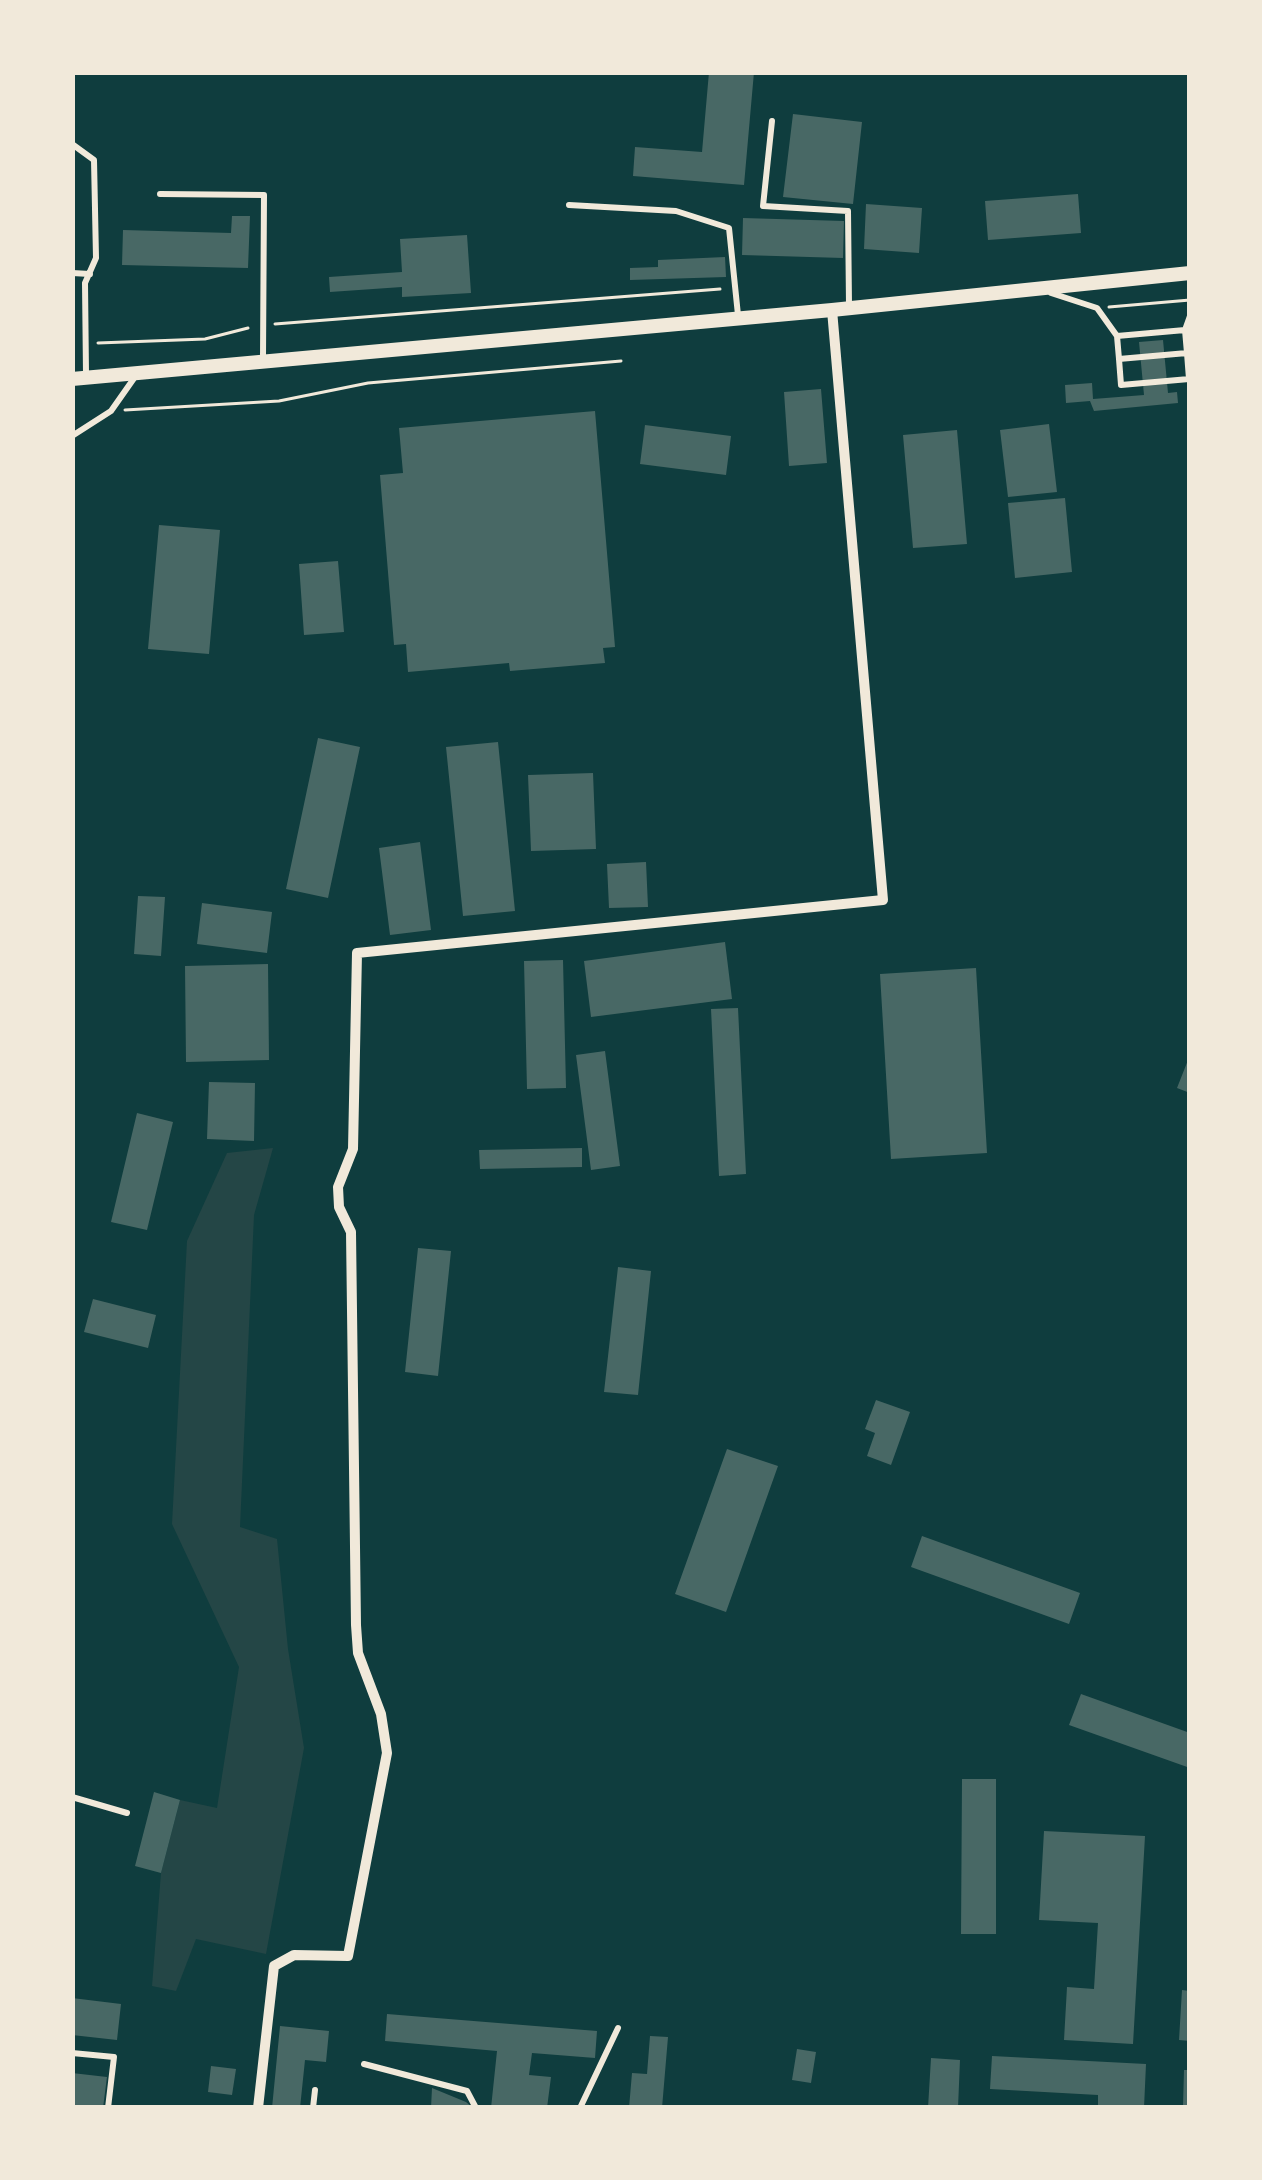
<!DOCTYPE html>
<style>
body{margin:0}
#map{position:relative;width:1262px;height:2180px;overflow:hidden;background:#0f3d3e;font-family:"Exo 2",sans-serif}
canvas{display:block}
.frame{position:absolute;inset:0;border:75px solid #f1e9da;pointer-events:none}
</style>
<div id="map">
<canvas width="1262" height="2180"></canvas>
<div class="frame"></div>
</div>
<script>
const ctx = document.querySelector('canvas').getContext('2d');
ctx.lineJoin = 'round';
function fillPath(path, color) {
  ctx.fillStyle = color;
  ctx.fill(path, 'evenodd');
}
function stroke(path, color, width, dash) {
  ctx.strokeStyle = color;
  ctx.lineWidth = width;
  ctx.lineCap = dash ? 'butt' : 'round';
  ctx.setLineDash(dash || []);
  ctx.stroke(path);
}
const green = new Path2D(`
 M273,1148L254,1215L240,1527L277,1539L288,1649L304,1748L266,1954L196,1939L176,1991L152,1986L161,1873L180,1800L217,1808L239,1667L172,1524L187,1241L227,1153Z`);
const building = new Path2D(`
 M709,72H754L744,185L633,176L635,147L702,152Z
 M793,114L862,122L853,204L783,197Z
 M1078,194L1081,233L988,240L985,201Z
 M866,204L922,208L919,253L864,249Z
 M232,216H250L248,268L122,265L123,230L231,233Z
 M743,218L844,221L843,258L742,255Z
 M467,235L471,293L402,297V287L330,292L329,277L402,272L400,239Z
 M725,257L726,277L630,280V268L658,267V260Z
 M1163,340L1168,393L1177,392L1178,403L1094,411L1090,401L1066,403L1065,385L1092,383L1093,399L1144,395L1139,342Z
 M821,389L827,463L789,466L784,392Z
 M595,411L615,647L603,648L605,663L510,671L509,663L408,672L406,644L394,645L380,475L403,473L399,428Z
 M1049,424L1057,492L1008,497L1000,430Z
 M645,425L731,436L726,475L640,464Z
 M957,430L967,544L913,548L903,435Z
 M1065,498L1072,572L1015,578L1008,503Z
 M159,525L220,530L209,654L148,649Z
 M338,561L344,632L304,635L299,564Z
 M318,738L360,747L328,898L286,889Z
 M498,742L515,911L463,916L446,747Z
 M593,773L596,849L531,851L528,775Z
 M420,842L431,930L390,935L379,848Z
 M646,862L648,907L609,908L607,864Z
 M138,896L165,897L161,956L134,954Z
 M202,903L272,912L267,953L197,944Z
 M725,942L732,999L591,1017L584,961Z
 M563,960L566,1088L527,1089L524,961Z
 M268,964L269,1060L186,1062L185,966Z
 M976,968L987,1153L891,1159L880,974Z
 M738,1008L746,1174L719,1176L711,1009Z
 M605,1051L620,1166L591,1170L576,1055Z
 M1190,1055V1093L1177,1088Z
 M209,1082L255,1083L254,1141L207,1139Z
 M137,1113L173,1122L147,1230L111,1222Z
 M582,1148V1167L480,1169L479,1150Z
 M418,1248L451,1251L438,1376L405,1372Z
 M618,1267L651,1271L638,1395L604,1392Z
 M93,1299L156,1315L148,1348L84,1332Z
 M876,1400L910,1412L891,1465L867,1456L875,1433L865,1429Z
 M727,1449L778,1466L726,1612L675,1594Z
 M922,1536L1080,1593L1069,1624L911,1567Z
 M1081,1694L1190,1733V1768L1069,1725Z
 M962,1779H996V1934H961Z
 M154,1792L180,1800L161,1873L135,1866Z
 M1044,1831L1145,1836L1133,2044L1064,2040L1067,1987L1094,1989L1098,1923L1039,1920Z
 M1182,1990L1190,1991V2041L1179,2040Z
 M72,1998L121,2004L117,2040L72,2035Z
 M387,2014L597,2031L595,2058L532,2053L529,2075L551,2077L547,2108H491L497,2051L385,2041Z
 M280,2026L329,2031L326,2062L305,2060L300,2108H272Z
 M650,2036L668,2037L662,2108H629L632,2073L647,2074Z
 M797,2049L816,2052L811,2083L792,2080Z
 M992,2056L1146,2064L1144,2108H1098V2095L990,2089Z
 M931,2058L960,2060L958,2108H928Z
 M211,2066L236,2069L232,2095L208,2092Z
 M1184,2070H1190V2107L1183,2106Z
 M72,2073L107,2077L103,2108H72Z
 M432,2088L466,2102L473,2108H431Z`);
const path = new Path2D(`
 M1109,307L1190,300
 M275,324L720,289
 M98,343L205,339L248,328
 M125,410L279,401L368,383L621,361`);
const service = new Path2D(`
 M772,121L763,206L848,211L849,305
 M72,144L94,160L96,258L85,283L86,374
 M160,194L264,195L263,358
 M569,205L676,211L729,228L738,315
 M72,273L90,274
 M1051,293L1097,308L1117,336L1185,330L1190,316
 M1117,336L1119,359L1187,353L1185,330
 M1119,359L1121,385L1189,379L1187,353
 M72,436L111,411L137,374
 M72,1797L127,1813
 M72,2053L114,2057L108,2108
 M364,2064L467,2091L476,2108
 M313,2108L315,2090
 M580,2108L618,2028`);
const minor = new Path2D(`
 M258,2108L274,1966L294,1955L348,1956L387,1753L381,1714L358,1653L356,1625L351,1232L339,1207L338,1187L353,1149L357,953L883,900L832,310`);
const tertiary = new Path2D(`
 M72,379L832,310L1190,273`);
fillPath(green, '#244646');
fillPath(building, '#486865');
stroke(path, '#f1e9da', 3);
stroke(service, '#f1e9da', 6);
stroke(minor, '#f1e9da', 10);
stroke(tertiary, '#f1e9da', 14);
</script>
